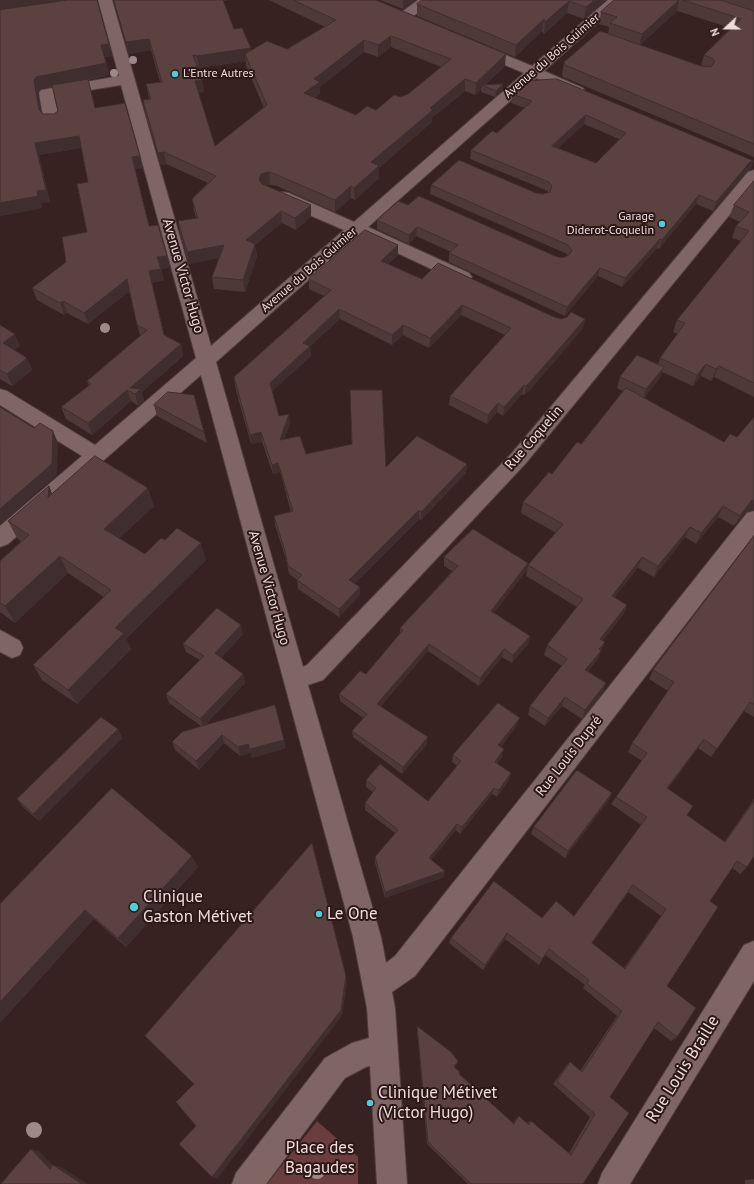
<!DOCTYPE html>
<meta charset="utf-8">
<style>
body{margin:0}
#map{position:relative;width:754px;height:1184px;overflow:hidden;background:#372121;font-family:"PT Sans",sans-serif}
canvas{display:block}
.north{position:absolute;left:706px;top:8px;width:40px;height:40px;-webkit-text-stroke:3px #2d1717;paint-order:stroke;rotate:249deg;font-size:11px;font-weight:700;line-height:16px;text-align:center;color:#eddddd}
.north::after{content:'';display:block;margin:auto;width:14px;height:18px;background:#eddddd;clip-path:polygon(50% 0,100% 100%,50% 72%,0 100%)}
</style>
<div id="map">
<canvas width="754" height="1184"></canvas>
<div class="north">N</div>
</div>
<script>
const ctx = document.querySelector('canvas').getContext('2d');
ctx.lineJoin = 'round';
function fillPath(path, color) {
  ctx.fillStyle = color;
  ctx.fill(path, 'evenodd');
}
function stroke(path, color, width, dash) {
  ctx.strokeStyle = color;
  ctx.lineWidth = width;
  ctx.lineCap = dash ? 'butt' : 'round';
  ctx.setLineDash(dash || []);
  ctx.stroke(path);
}
function write(font, color, halo, rows, align = 'center') {
  ctx.font = font + ' "PT Sans",sans-serif';
  ctx.lineWidth = 4;
  ctx.setLineDash([]);
  ctx.textBaseline = 'middle';
  ctx.strokeStyle = halo;
  ctx.fillStyle = color;
  for (const [text, x, y, turn = 0] of rows) {
    ctx.save();
    ctx.translate(x, y);
    ctx.rotate((+turn || 0) * Math.PI / 180);
    ctx.textAlign = isNaN(turn) ? turn : align;
    if (halo) ctx.strokeText(text, 0, 0);
    ctx.fillText(text, 0, 0);
    ctx.restore();
  }
}
const green = new Path2D(`
 M317,1121L358,1157V1184H267Z`);
const minor = new Path2D(`
 M98,0H112L211,346L344,230L277,201L275,197L277,193L283,192L289,193L354,222L524,73L474,52L472,49L474,46H484L532,66L608,0H623L544,71L583,88L585,91L583,94H573L536,78L368,227L469,273L472,277L469,281L463,283L457,281L359,235L216,362L303,667L307,665L512,453L748,172L754,170V185L526,463L323,680L308,685L381,937L386,963L395,956L747,513L754,511V535L415,976L392,992L395,1008L407,1184H377L370,1066L366,1067L345,1078L266,1184H232L236,1173L325,1058L352,1043L369,1038L367,1008L353,937L201,375L8,544L0,547V526L82,456L0,405V389L7,391L95,445L196,358L121,85L54,96L60,122L57,125H47L44,122L39,93L41,90L119,76Z
 M418,0H433L409,20H399L397,17L399,14Z
 M0,630L20,641L23,648L20,655L12,658L0,652Z
 M754,941V981L630,1184H598L602,1173L744,945Z`);
const trees = [
 [133,60,4],
 [114,73,4],
 [105,328,5],
 [34,1130,8],
 [317,1171,8]
];
const wall = new Path2D(`
 M0,0L109,44L112,56L105,57L109,75L88,80L95,108L140,156L142,168L135,169L149,226L170,267L161,269L164,280L152,283L164,335L181,344L183,356L142,392L144,401L138,406L131,401L92,435L66,419L61,407L89,386L87,381L140,336L129,291L88,324L67,313L64,315L37,300L32,288L66,262L87,232L88,182L81,148L39,155L50,202L41,203L42,208L0,216ZM53,87L58,111L54,114H43L41,112L38,93L40,89Z
 M114,0H230L223,1L234,29L251,51L287,49L325,27L269,0H376L505,66L485,85L503,91L495,97L481,92V89L475,95L465,91L432,118V122L379,168V178L355,200L351,198L335,212L277,186L270,185L265,186L311,217L296,230L282,223L255,245L257,256L245,292L214,289L212,277L219,258L189,264L180,233L178,221L196,218L194,211L192,199L208,183L166,164L161,165L145,112L143,100L149,99L146,84L160,82L151,50L129,54ZM391,47L441,67L408,94L376,110L356,115L315,98L320,94V87L364,52L378,57ZM246,61V66L264,108L215,146L198,93L204,92L202,80L198,68H199Z
 M380,0H415L403,9Z
 M606,0L584,19L567,13L544,34L542,31L515,57L417,16V4Z
 M614,0H754V157L563,77L562,74L564,62L608,34L609,27L599,24L601,12ZM677,11L731,28L704,55L701,66L640,45Z
 M527,81L751,169L747,171L713,211L696,204L659,249L657,248L622,287L598,276L565,316L449,262V253L451,252L416,236L409,244L377,229V220L408,205L555,256L562,258L568,256L567,254L430,194L431,185L536,193L543,194L548,192V191L470,159L471,150L497,133L525,108L511,103L512,94ZM584,124L619,139L596,163L558,148Z
 M754,181V397L714,377L711,381L701,376L693,386L662,372L660,378L644,398L724,442L737,437L754,417V510L746,512L734,526L718,517L696,544L685,537L654,577L638,568L614,597L627,605L623,615L603,640L601,651L600,653L597,660L588,671L606,683L603,692L582,719L562,706L545,726L528,715L530,706L562,666L544,655L547,645L577,607L526,576L528,565L556,533L521,513L523,502L552,474L581,444L623,391L617,388L620,377L658,364L660,358L678,334L673,332L677,320L741,241L732,238L736,226L740,222L729,217L734,205Z
 M398,255L388,264L422,279L561,319H585L583,328L531,389L524,395L522,394L503,416L497,412L487,424L449,405L450,396L505,335L461,315L429,348L403,335L392,345L340,319L310,346L311,356L272,391L279,416L290,423L284,440L306,454L386,467L467,464L466,473L421,520L419,519L354,584L360,595L339,617L298,589L297,580L289,574L286,559L275,525L274,516L291,512L280,472L273,474L262,442L251,444L235,387L234,377L324,296L309,289V279Z
 M0,325L20,346L14,350L27,358L32,370L12,386L0,379Z
 M154,405L204,432L207,443L157,416Z
 M49,486L52,494L154,506L119,538L145,554L165,540L206,560L126,639L131,649L77,704L42,680L33,665L104,597L68,573L15,623L0,612V561L21,541L17,538L8,521Z
 M754,536V717L744,711L711,757L698,748L668,789L687,815L724,842L754,799V856L747,867L740,874L732,868L710,901L667,986L677,1037L671,1041L654,1028L610,1097L583,1184H468L427,1144L417,1030V1026L458,1061L455,1067L459,1075L513,1123L516,1119L519,1116L527,1123L531,1121L569,1153L590,1117L553,1084L566,1066L570,1062L580,1071L617,1016L583,988L585,985L545,955L539,965L505,939L483,970L449,943L451,938L542,918L574,916L641,825L611,804L616,797L642,761L628,752L632,743L668,691L649,679L653,670ZM628,892L661,916L624,968L592,943Z
 M444,557L528,563L526,571L494,613L530,636L528,644L512,663L502,657L479,686L428,651L381,706L427,744L402,774L353,737L352,731L363,718L340,701L339,694L366,674L400,634V628L452,571L444,566Z
 M243,634L221,658L243,674L245,683L205,725L286,748L252,758L251,753L240,756L224,743L199,770L175,750L172,742L201,726L169,703L166,694L200,660L186,652L183,644Z
 M517,725L501,747L502,757L497,763L509,780L497,797L492,794L460,834L456,830L431,860L444,877L385,898L375,863V857L395,833L365,810V803L373,792L366,787V780L428,801L457,766L452,762L453,755Z
 M118,729L122,738L39,821L23,807L17,799Z
 M612,793L608,801L565,858L531,834L534,827Z
 M198,867L126,947L94,919L0,1023V904Z
 M754,1179V1184H745V1180Z`);
const shadedWall = new Path2D(`
 M0,0H79L0,12Z
 M403,0H415L403,9Z
 M595,0H606L584,19L586,7Z
 M679,0L677,11L639,46L642,34Z
 M569,1L567,13L544,34L545,22Z
 M544,19L542,31L515,57L516,45Z
 M391,36V47L378,57V45Z
 M149,39L151,50L129,54L126,42Z
 M364,40V52L320,87V94L304,105V93L314,79Z
 M109,44L112,56L104,57L101,45Z
 M251,48L252,60L245,54L246,61L199,68L197,56Z
 M506,54L505,66L484,86L482,85L481,89L475,95L476,83Z
 M106,63L109,75L40,89L38,93L43,122L39,110L34,81L36,77Z
 M465,79V91L432,118V122L379,168V178L355,200L354,188L371,162L430,108Z
 M202,80L204,92L196,93L195,81Z
 M503,84V91L495,97L496,91Z
 M586,115L584,124L551,155L552,146Z
 M79,136L82,148L39,155L50,202L41,203L42,208L0,216V203L35,143Z
 M164,152L166,164L161,165L158,153Z
 M140,156L142,168L134,169L132,157Z
 M754,161L751,169L747,171L713,211L716,202L750,162Z
 M269,172L270,185L263,186L259,180L261,174Z
 M351,186V198L335,212V200Z
 M699,195L696,204L659,249L662,240Z
 M311,205V217L296,230L295,218Z
 M281,211L282,223L255,245L257,256L245,292L243,280L246,240Z
 M417,227L416,236L409,244V235Z
 M660,239L657,248L622,287L625,278Z
 M224,245L226,257L189,264L187,252Z
 M398,245V255L381,271V261Z
 M167,256L170,267L161,269L164,280L152,283L149,271L157,257Z
 M600,268L598,276L565,316L567,307Z
 M127,279L130,291L88,324L84,313Z
 M63,301L67,313L64,315L60,303Z
 M462,305L461,315L429,348L430,338Z
 M339,309L340,319L310,346L311,356L271,392L270,383L303,343Z
 M585,319L583,328L531,389L524,395L526,386Z
 M403,325V335L392,345V335Z
 M15,334L20,346L8,355L3,343Z
 M181,344L183,356L142,392L144,401L138,406L135,394L130,388Z
 M27,358L32,370L12,386L7,374Z
 M706,364L701,376L693,386L697,375Z
 M719,366L714,377L711,381L716,369Z
 M664,367L660,378L643,400L646,389Z
 M524,385L522,394L503,416L504,407Z
 M127,390L131,401L92,435L88,423Z
 M498,403L497,412L487,424L488,415Z
 M289,414L290,423L281,450L280,440Z
 M53,431L58,443L57,475L0,525V509Z
 M261,432L262,442L251,444L250,435Z
 M278,463L280,472L273,474L272,465Z
 M467,464L466,473L421,520V512Z
 M49,486L56,504L48,497Z
 M148,488L154,506L111,546L104,529Z
 M754,500V510L746,512L734,526L740,516L751,501Z
 M723,506L718,517L696,544L701,533Z
 M419,510V519L350,589L349,580Z
 M690,527L685,537L654,577L658,566Z
 M201,543L206,560L126,639L131,649L77,704L68,690L115,628Z
 M60,556L68,573L15,623L5,606Z
 M642,557L638,568L608,606L612,596Z
 M528,563L526,571L490,619L491,611Z
 M360,587V595L339,617V609Z
 M627,605L623,615L597,648L600,639Z
 M241,625L243,634L217,662L215,653Z
 M530,636L528,644L512,663L513,655Z
 M605,642L597,660L582,679L585,670L599,649Z
 M429,644L428,651L377,711V704Z
 M504,649L502,657L479,686L480,678Z
 M243,674L245,683L203,727L200,719Z
 M606,683L603,692L582,719L585,710Z
 M565,697L562,706L545,726L548,718Z
 M520,718L517,725L496,753L498,745Z
 M118,729L122,738L39,821L33,814Z
 M222,735L224,743L199,770L196,761Z
 M428,737L427,744L402,774L403,767Z
 M704,739L698,748L662,796L667,788Z
 M284,740L286,748L252,758L250,749Z
 M248,744L251,753L240,756L238,747Z
 M504,749L502,757L493,769L495,762Z
 M511,773L509,780L497,797L499,790Z
 M494,788L492,794L460,834L462,827Z
 M612,793L608,801L565,858L568,851Z
 M457,824L456,830L428,864L429,858Z
 M192,856L198,867L126,947L118,938Z
 M445,871L444,877L385,898V892Z
 M85,910L94,919L0,1023V1002Z
 M507,933L505,939L483,970L485,965Z
 M346,976L347,984L342,1016L217,1179L212,1177Z
 M31,1149L39,1151L53,1165L61,1167L88,1184H82L50,1169Z`);
const building = new Path2D(`
 M68,0H97L109,44L101,45L106,63L36,77L34,81L39,110L43,114H54L58,111L52,85L88,79L95,108L125,103L140,156L132,157L149,226L158,225L167,256L157,257L161,269L149,271L164,335L181,344L130,388L141,389L135,394L127,390L88,423L61,407L91,384L87,381L147,330L137,325L127,279L84,313L63,301L60,303L32,288L66,262L62,237L87,232L77,184L88,182L79,136L35,143L46,190L37,191L38,196L0,203V10Z
 M114,0H223L234,29L242,28L251,48L197,56L193,55L202,80L195,81L215,146L267,105L245,54L267,41L287,49L336,20L293,0H376L506,54L476,83L465,79L430,108L433,110L371,162L379,166L354,188L351,186L335,200L275,174L269,172L261,174L259,180L262,184L311,205L295,218L281,211L246,240L255,244L243,280L212,277L224,245L187,252L178,221L198,218L192,199L216,176L164,152L158,153L143,100L151,99L146,84L162,82L149,39L126,42ZM391,36L451,59L408,94L401,97L394,95L376,110L367,106L356,115L304,93L320,82L314,79L364,40L378,45Z
 M422,0H595L586,7L569,1L545,22L544,19L516,45L417,4Z
 M614,0H679L642,34L610,23L617,17L601,12Z
 M683,0H720L754,11V144L565,65L564,62L600,31L701,66L711,67L715,61L712,58L704,55L741,19Z
 M557,79L754,161L750,162L716,202L699,195L662,240L660,239L625,278L600,268L567,307L449,253L458,245L417,227L409,235L377,220L398,201L408,205L419,196L555,256L562,258L569,255L572,250L568,245L431,185L459,160L536,193L543,194L550,192L552,186L549,182L471,150L492,131L497,133L532,101L512,94L527,81ZM586,115L626,133L596,163L552,146Z
 M503,84L496,91L482,85Z
 M754,181V383L719,366L716,369L706,364L697,375L660,358L685,323L677,320L749,231L736,226L749,212L734,205Z
 M365,230L398,245L381,261L422,279L438,263L554,317L561,319L567,317L571,312L585,319L532,380L526,386L524,385L504,407L498,403L488,415L450,396L511,328L462,305L430,338L403,325L392,335L339,309L303,343L310,346L270,383L279,416L289,414L280,440L300,436L306,454L352,444L350,390H382L386,467L417,436L467,464L421,512L419,510L349,580L360,587L339,609L297,580L302,575L288,566L285,551L274,516L293,511L278,463L272,465L261,432L250,435L234,377L331,290L309,279Z
 M0,325L15,334L3,343L27,358L7,374L0,370Z
 M637,355L664,367L646,389L620,377Z
 M626,388L724,442L730,434L737,437L754,417V500L751,501L740,516L723,506L701,533L690,527L658,566L642,557L612,596L627,605L600,639L605,642L599,649L601,651L585,670L606,683L585,710L565,697L548,718L530,706L567,659L547,645L583,599L528,565L563,524L523,502L549,472L552,474L577,442L581,444Z
 M168,392L194,395L204,432L154,405Z
 M0,407L34,428L40,423L53,431L52,464L0,509Z
 M95,456L148,488L104,529L145,554L161,538L165,540L177,528L201,543L115,628L124,633L68,690L33,665L111,590L60,556L5,606L0,603V561L29,535L8,521L49,486L48,497Z
 M473,529L528,563L491,611L530,636L513,655L504,649L480,678L429,644L377,704L428,737L403,767L352,731L367,714L339,694L360,671L366,674L403,630L400,628L458,566L444,557Z
 M754,536V704L750,702L717,749L704,739L667,788L693,806L687,815L725,842L754,801V856L747,867L737,861L710,901L718,907L667,986L696,1008L677,1037L658,1022L610,1097L629,1113L583,1184H471L428,1142L417,1026L451,1052L458,1061L454,1067L460,1072L459,1074L514,1124L519,1116L529,1125L531,1121L571,1155L595,1114L557,1081L570,1062L582,1072L622,1011L587,984L589,980L549,949L542,959L507,933L485,965L451,938L494,881L542,918L556,901L574,916L647,817L616,797L647,753L632,743L674,682L653,670ZM633,885L666,909L625,969L592,943Z
 M217,608L241,625L215,653L243,674L200,719L166,694L204,656L183,644Z
 M498,703L520,718L498,745L504,749L495,762L511,773L499,790L494,788L462,827L457,824L429,858L445,871L385,892L375,857L398,830L365,803L376,788L366,780L380,764L428,801L461,761L453,755Z
 M275,705L284,740L250,749L248,744L238,747L222,735L196,761L172,742L182,732Z
 M101,717L118,729L33,814L17,799Z
 M577,770L612,793L568,851L534,827Z
 M112,788L192,856L118,938L85,910L0,1002V904Z
 M312,843L346,976L341,1010L212,1177L179,1144L196,1126L176,1102L194,1084L145,1036Z
 M31,1149L50,1169L53,1165L82,1184H1Z`);
const markers = [
 [175,74,4,"#52cbd7"],
 [662,224,4,"#52cbd7"],
 [134,907,5,"#52cbd7"],
 [319,914,4,"#52cbd7"],
 [370,1103,4,"#52cbd7"]
];
const farStreetnames = [
 ["Avenue du Bois Guimier",552,56,-41],
 ["Avenue du Bois Guimier",309,270,-41]
];
const farPoinames = [
 ["L'Entre Autres",183,74],
 ["Garage",654,217,"right"],
 ["Diderot-Coquelin",654,231,"right"]
];
const streetNames = [
 ["Avenue Victor Hugo",183,276,74],
 ["Rue Coquelin",534,438,-49],
 ["Avenue Victor Hugo",269,588,74],
 ["Rue Louis Dupré",569,756,-52]
];
const nearPoinames = [
 ["Clinique",143,897],
 ["Gaston Métivet",143,917],
 ["Le One",327,914],
 ["Clinique Métivet",378,1093],
 ["(Victor Hugo)",378,1113]
];
const nearStreetnames = [
 ["Rue Louis Braille",683,1069,-58]
];
const nearParknames = [
 ["Place des",320,1148],
 ["Bagaudes",320,1168]
];
fillPath(green, '#6a3d3e');
stroke(minor, '#503d3d', 2);
fillPath(minor, '#806565');
ctx.fillStyle = '#9e8888';
for (const [x, y, r] of trees) {
  ctx.beginPath();
  ctx.arc(x, y, r, 0, 2 * Math.PI);
  ctx.fill();
}
fillPath(wall, '#4e3938');
fillPath(shadedWall, '#402e2e');
fillPath(building, '#5b4241');
stroke(building, '#402e2e', 1);
for (const [x, y, r, color] of markers) {
  const dot = new Path2D();
  dot.arc(x, y, r, 0, 2 * Math.PI);
  ctx.fillStyle = color;
  ctx.fill(dot);
  stroke(dot, '#2d1717', 1.5);
}
write('12px', '#eddddd', '#2d1717', farStreetnames);
write('12px', '#eddddd', '#2d1717', farPoinames, 'left');
write('14px', '#eddddd', '#2d1717', streetNames);
write('17px', '#eddddd', '#2d1717', nearPoinames, 'left');
write('17px', '#eddddd', '#2d1717', nearStreetnames);
write('17px', '#f2dddc', '#2d1717', nearParknames);
</script>
